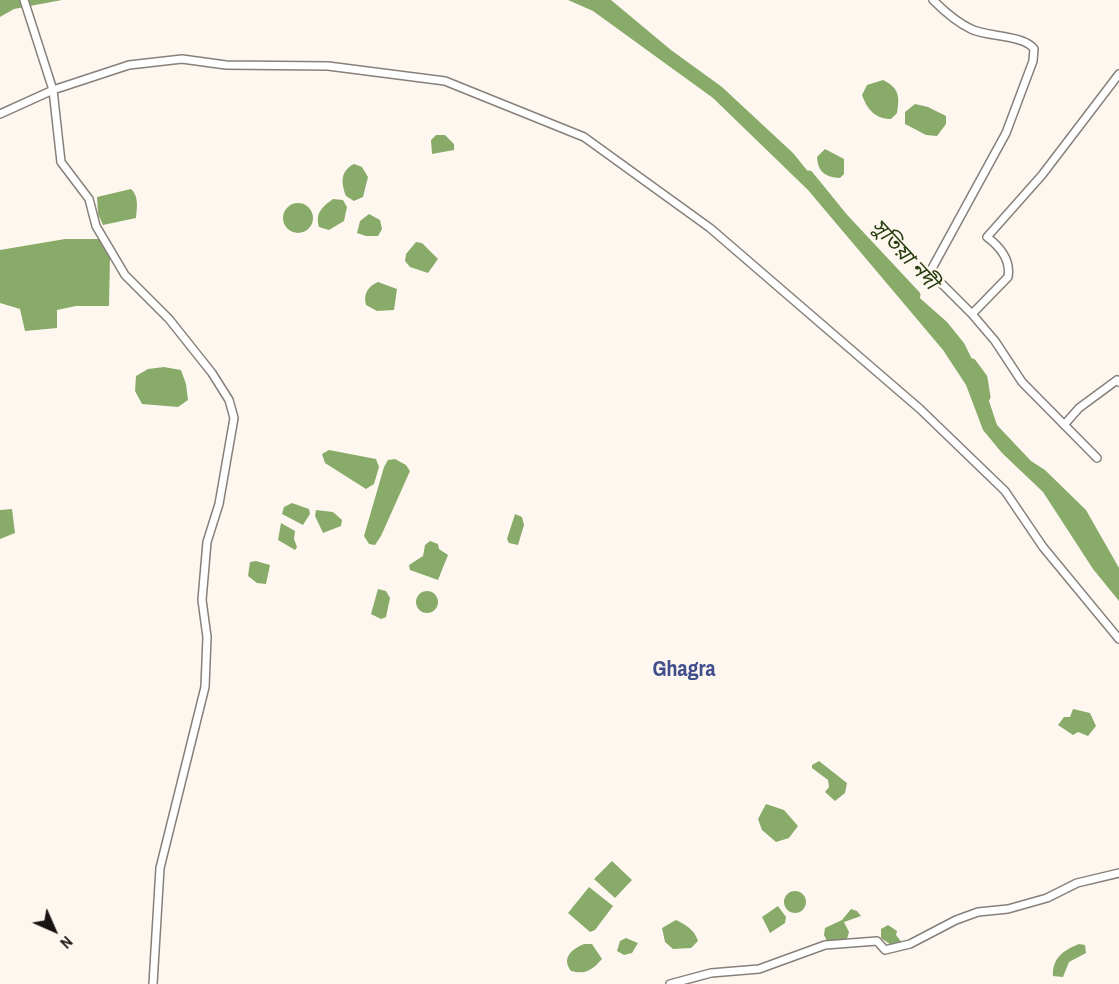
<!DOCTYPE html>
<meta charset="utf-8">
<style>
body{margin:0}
#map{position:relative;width:1119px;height:984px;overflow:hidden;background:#fef7f0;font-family:"Archivo Narrow",sans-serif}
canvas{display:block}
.north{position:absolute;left:24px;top:900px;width:60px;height:60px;-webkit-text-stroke:4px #fef7f0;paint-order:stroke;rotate:135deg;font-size:16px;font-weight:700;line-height:24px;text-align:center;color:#171412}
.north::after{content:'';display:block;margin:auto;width:21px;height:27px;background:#171412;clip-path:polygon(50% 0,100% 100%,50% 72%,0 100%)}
</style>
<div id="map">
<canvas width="1119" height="984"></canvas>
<div class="north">N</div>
</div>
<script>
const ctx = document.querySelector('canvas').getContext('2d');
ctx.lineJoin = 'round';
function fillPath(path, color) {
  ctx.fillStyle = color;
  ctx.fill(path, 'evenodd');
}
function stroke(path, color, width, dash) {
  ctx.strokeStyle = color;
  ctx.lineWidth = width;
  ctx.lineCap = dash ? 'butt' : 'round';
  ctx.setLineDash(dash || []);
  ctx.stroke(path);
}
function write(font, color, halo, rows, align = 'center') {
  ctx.font = font + ' "Archivo Narrow","Noto Sans Bengali",sans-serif';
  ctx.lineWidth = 5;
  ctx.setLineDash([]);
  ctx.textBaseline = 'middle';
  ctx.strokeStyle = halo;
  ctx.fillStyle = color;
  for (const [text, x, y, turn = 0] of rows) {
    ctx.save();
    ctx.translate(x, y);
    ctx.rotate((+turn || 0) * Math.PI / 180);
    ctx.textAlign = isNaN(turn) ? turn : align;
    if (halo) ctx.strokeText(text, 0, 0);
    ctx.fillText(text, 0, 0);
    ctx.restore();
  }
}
const water = new Path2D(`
 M0,0H62L14,9L0,17Z
 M568,0H611L671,50L722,87L793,153L867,244L904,284L947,322L964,343L981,377L997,425L1031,461L1045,470L1086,510L1119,568V601L1093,569L1043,492L1002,453L983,430L966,385L943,350L808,190L713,98L593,11Z
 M883,80C899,88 900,96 897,113L891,119C875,119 867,109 862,95L867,85Z
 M915,104L928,107L946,116V124L937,136L926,135L905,124V112Z
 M436,135H445L454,144V150L432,154L431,140Z
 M825,149L844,159V174L840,178C825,177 818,172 817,157Z
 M354,164L362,167L368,177L363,197L354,201L346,196C341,183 340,171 354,164Z
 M131,189C139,196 137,208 136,218L103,225L98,214L97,197Z
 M333,199L343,200L347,207L344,221L329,230L319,227C315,213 322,207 333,199Z
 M283 218a15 15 0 1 1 30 0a15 15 0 1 1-30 0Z
 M369,214L380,220L382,229L378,236H366L357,233L360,221Z
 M65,239H100L110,258L109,306H76L57,310V328L25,331L20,309L0,303V250Z
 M416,242L422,243L438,259L428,273L410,267L405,261L406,254Z
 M378,282L397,289L394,310L377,311L366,305C363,294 368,286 378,282Z
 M164,367L181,370L186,384L188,400L178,407L142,404L135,391L136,376L148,369Z
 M329,450L376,459L379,467L374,484L366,489L325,463L322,454Z
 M395,459L406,465L410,471L381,536L375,545L369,544L364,536L384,467L388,460Z
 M292,503L309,509L310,514L303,525L282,514L284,507Z
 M12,509L15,533L0,539V510Z
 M316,510L333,512L342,520L341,526L323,533L315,516Z
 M515,514L522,517L524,525L518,545L509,543L507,539Z
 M281,523L295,531L294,539L297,547L295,550L278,540Z
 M430,541L438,544L439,549L448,555L438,580L410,570L409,565L423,556L425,545Z
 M256,561L270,565L266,584L257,583L248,576L250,562Z
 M378,589L386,591L390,598L386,617L381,619L371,614Z
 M416 602a11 11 0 1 1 22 0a11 11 0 1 1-22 0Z
 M1073,709L1090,713L1096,726L1088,736L1078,732L1073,735L1058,725L1064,717H1070Z
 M819,761L847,783L845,793L835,801L825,792L829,787L828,780L812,768V765Z
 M766,804L784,810L798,826L789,838L776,842L762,830L758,819Z
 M612,861L632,880L615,898L594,879Z
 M589,887L613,906L595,930L590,932L568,913Z
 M784 902a11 11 0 1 1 22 0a11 11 0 1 1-22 0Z
 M778,906L786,917L785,923L770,933L762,917Z
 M851,909L857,911L861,916L844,922L849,932L847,939L827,941L824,935L825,928L842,920Z
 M676,920C686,925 694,929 698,941L691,948L673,949L665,942L662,928Z
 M888,925L897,931L896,935L903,944L891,945L881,938V929Z
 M626,938L638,943L632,953L624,955L617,951L620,941Z
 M584,944H592L602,959C592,970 586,975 571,971C561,958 572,949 584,944Z
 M1079,944L1085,945L1086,953L1069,962L1063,977L1053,976C1052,959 1063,950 1079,944Z`);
const river = new Path2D(`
 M809,175L844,218L916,295
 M972,363L983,378L986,397`);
const minor = new Path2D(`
 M24,0L53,90L61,162L89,199L96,226L125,275L169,319L212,373L229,400L234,418L219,504L207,542L202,600L207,637L205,687L160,868L153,984
 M933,0C945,12 956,22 971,29C987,37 1025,35 1034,49L1033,61L1006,133L930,272L972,314
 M0,114L53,90L129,65L182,59L226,65L328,66L445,81L584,137L710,228L920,409L1005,491L1043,547L1119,639
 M1064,425L1079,408L1117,380L1119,382
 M1097,458L1022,382L995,341L972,314L1008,277C1011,260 999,246 987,237L1042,175L1119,74
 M670,984L711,973L759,969L825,945L877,941L885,950L910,944L956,920L978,912L1008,909L1047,898L1077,883L1119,873`);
const waterNames = [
 ["সুতিয়া নদী",904,255,47]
];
const quarterNames = [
 ["Ghagra",684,670]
];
fillPath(water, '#89ab6a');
stroke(river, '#89ab6a', 9);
stroke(minor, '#87807a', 10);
stroke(minor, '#fff', 7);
write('italic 21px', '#263c0c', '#fef7f0', waterNames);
write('bold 22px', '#404f8b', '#fef7f0', quarterNames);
</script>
